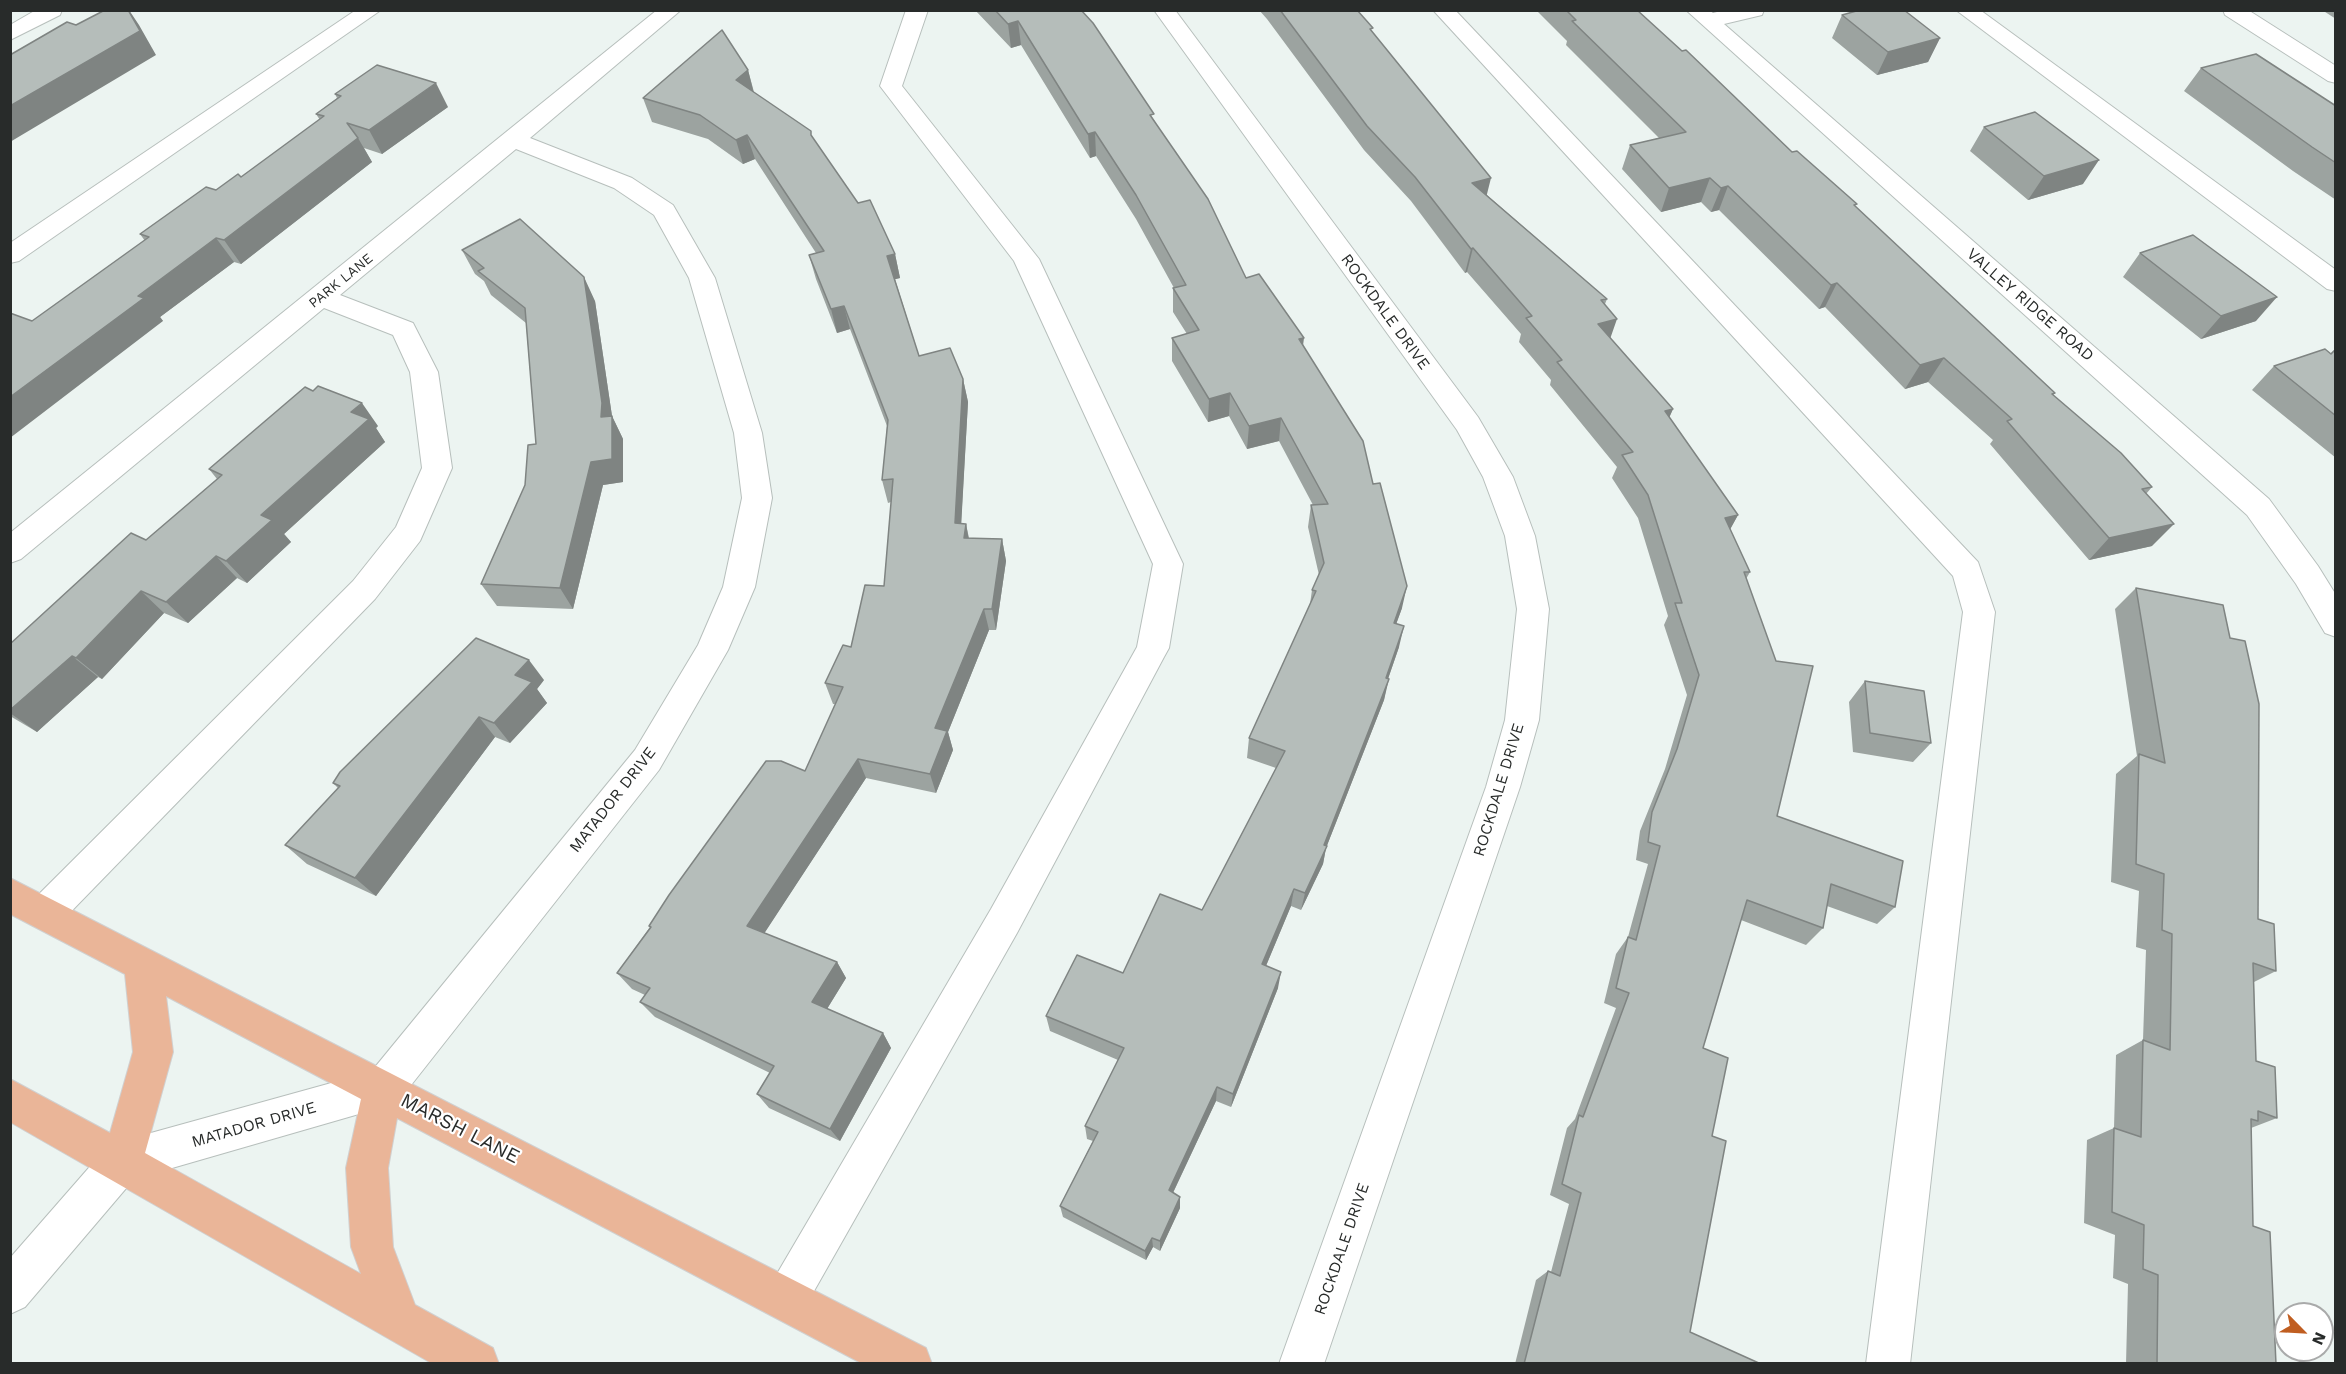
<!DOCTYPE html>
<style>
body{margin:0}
#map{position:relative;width:2346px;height:1374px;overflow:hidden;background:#ecf4f1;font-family:"Work Sans",sans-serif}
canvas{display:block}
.frame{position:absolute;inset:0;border:12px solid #282b2a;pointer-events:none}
.north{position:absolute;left:2274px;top:1302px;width:60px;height:60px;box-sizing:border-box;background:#fff;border:2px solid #a9aaaa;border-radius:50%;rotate:114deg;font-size:16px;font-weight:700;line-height:24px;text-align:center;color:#282b2a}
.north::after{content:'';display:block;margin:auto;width:21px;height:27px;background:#c05e21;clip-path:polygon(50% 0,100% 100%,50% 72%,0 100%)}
</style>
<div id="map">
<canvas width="2346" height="1374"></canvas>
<div class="frame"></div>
<div class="north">N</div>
</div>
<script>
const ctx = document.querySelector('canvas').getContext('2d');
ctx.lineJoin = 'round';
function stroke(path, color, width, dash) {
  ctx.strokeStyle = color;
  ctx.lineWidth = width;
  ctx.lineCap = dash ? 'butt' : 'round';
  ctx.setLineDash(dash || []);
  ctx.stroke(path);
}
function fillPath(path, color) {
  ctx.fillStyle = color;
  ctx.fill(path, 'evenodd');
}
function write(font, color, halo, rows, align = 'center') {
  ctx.font = font + ' "Work Sans",sans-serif';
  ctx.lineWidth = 4.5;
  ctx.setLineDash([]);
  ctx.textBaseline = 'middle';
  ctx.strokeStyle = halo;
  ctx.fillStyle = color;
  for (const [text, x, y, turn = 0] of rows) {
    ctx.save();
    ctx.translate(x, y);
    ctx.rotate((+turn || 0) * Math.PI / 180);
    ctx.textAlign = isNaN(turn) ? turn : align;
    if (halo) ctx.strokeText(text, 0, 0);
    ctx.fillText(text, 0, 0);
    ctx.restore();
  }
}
const minor = new Path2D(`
 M36,10H62L60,15L10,40V25Z
 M356,10H381L19,261L10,263V243Z
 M657,10H681L530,138L632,178L673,205L715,278L762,433L772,498L755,587L728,650L659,770L397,1103L134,1179L25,1307L10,1314V1258L107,1147L122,1141L371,1072L635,750L698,645L723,587L742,498L734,433L689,278L654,215L614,188L516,149L340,295L413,323L438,372L452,468L420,541L375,599L58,925L45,930L32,925L27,913L32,901L353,581L396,527L422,468L410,372L393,335L324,308L21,559L10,563V533Z
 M906,10H928L902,86L1039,259L1183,564L1169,648L1164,657L1017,933L801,1314L786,1321L771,1314L764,1299L771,1284L991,909L1137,647L1153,564L1014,261L880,86Z
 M1154,10H1175L1478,417L1513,477L1535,536L1549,609L1539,720L1520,787L1324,1364H1279L1486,787L1505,720L1517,609L1505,536L1483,477L1457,430Z
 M1433,10H1455L1978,562L1995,612L1910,1364H1866L1963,612L1953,576Z
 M1686,10H1709L1713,13L1725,10H1764L1762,15L1724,24L2269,499L2318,566L2336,595V637L2325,633L2296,584L2247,515Z
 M1956,10H1980L2336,270V291L2327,289Z
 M2223,10H2248L2336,66V83L2328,81L2225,15Z`);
const major = new Path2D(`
 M10,878L926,1348L932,1364H863L397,1118L388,1168L393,1247L415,1305L493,1348L499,1364H433L10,1122V1079L110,1133L133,1052L125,974L10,914ZM166,996L361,1099L346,1168L351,1247L361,1274L145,1153L173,1052Z`);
const wall = new Path2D(`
 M975,10H1081L1154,120L1246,278L1303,345L1402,608L1396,624L1399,647L1388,679L1384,700L1326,848L1323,864L1301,910L1291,906L1266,966L1278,988L1231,1107L1216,1101L1173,1193L1180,1208L1160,1251L1153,1247L1146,1260L1063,1217L1060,1206L1093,1141L1087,1139L1085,1126L1118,1060L1050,1031L1046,1016L1123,973L1202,910L1276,768L1247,758L1249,738L1310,604L1312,590L1319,575L1308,527L1311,505H1313L1279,441L1247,449L1229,416L1208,422L1172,361V338L1187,334L1173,312V288H1174L1136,219L1096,156L1090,158L1021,45L1011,48Z
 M1259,10H1357L1487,195L1607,299L1605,304L1610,338L1673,409L1669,417L1738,515L1730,529L1750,572L1746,579L1777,816L1895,907L1877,924L1827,906L1823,928L1806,945L1741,920L1703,1048L1712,1136L1690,1332L1761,1364H1515L1536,1280L1548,1271L1551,1272L1569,1204L1550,1195L1567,1128L1575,1119L1616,1008L1604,1003L1616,954L1628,937L1648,864L1636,860L1640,831L1665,769L1687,695L1664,625L1668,616L1638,518L1612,478L1617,467L1550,385L1551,380L1519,342L1521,334L1467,272L1465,273L1411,201L1364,150L1267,19Z
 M1536,10H1637L1792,152L1856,207L2055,393L2053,395L2152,487L2146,494L2152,546L2089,560L1990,444L1993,440L1928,382L1905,389L1825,307L1819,309L1719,210L1711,212L1701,202L1661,212L1622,169L1630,145L1659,138L1566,45L1567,41Z
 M2322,10H2336V19Z
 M1842,15L1940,38L1928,62L1877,75L1832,38Z
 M2201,68L2336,106V200L2293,171L2184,91Z
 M748,70L754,92L813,138L858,203L895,254L900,278L895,279L919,356L963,379L968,402L961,524H966L969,538L1002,539L1006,561L996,630H989L948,732L953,750L936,793L866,778L764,933L837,962L846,978L827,1009L883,1033L891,1048L840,1141L769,1108L757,1094L770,1073L655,1017L640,1002L645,995L632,989L617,973L650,927L649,926L805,771L836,704H833L825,683L851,647L884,586L891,502L888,503L882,480L887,426L850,329L837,333L816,279L809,255L816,253L755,159L743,164L708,139L652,122L643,98Z
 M335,94L448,107L382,154L364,148L372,162L241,264L234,262L160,317L163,321H32L145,241L140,234L216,190L241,177L320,120L316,114L337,98Z
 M1984,127L2083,184L2028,200L1970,151Z
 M462,250L595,301L612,416L623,439V482L603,485L573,609L497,606L481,584L525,485L536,444L526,323L491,295L484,281L475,274Z
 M2140,253L2256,321L2201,339L2123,277Z
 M2336,348V458L2252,390L2274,366L2331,353Z
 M378,426L376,428L385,442L284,534L291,542L247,583L237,578L188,623L164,613L102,679L98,677L37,732L10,716V644L146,540L217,479L209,469Z
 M2136,588L2258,919L2276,971L2254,982L2256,1061L2277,1118L2251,1128L2253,1226L2276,1364H2126L2128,1284L2113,1278L2115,1235L2084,1223L2087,1140L2114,1128L2116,1055L2143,1040L2146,950L2136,947L2139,891L2111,882L2116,774L2137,756L2115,609Z
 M544,680L537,689L547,703L510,743L495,737L376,896L307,864L285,845L338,788L333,783Z
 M1865,681L1931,743L1913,762L1853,752L1849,702Z`);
const shadedWall = new Path2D(`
 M128,10H129L139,25L156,55L10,142V106Z
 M1018,21L1021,45L1011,48L1008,24Z
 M1940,38L1928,62L1877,75L1888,52Z
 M748,70L754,94L736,80Z
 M436,83L448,107L382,154L369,130Z
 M1095,132L1096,156L1090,158L1088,134Z
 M747,135L755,159L743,164L736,140Z
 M358,138L372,162L241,264L224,240Z
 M2099,160L2083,184L2028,200L2044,176Z
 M1491,178L1485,202L1472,183Z
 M1710,178L1701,202L1661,212L1669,188Z
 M1728,186L1719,210L1711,212L1721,188Z
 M216,238L234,262L160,317L163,321L10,438V397L138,296Z
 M1473,248L1467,272L1465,273L1471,249Z
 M895,254L900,278L892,280L887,256Z
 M584,277L595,301L612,416L623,439V482L603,485L573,609L560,588Z
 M1837,283L1825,307L1819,309L1831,285Z
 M2277,297L2256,321L2201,339L2221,316Z
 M844,306L850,329L837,333L831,309Z
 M1617,319L1609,342L1598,324Z
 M1304,338L1301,361L1299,339Z
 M1944,358L1928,382L1905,389L1920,365Z
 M963,379L968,402L960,546L955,523Z
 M1230,393L1229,416L1208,422L1209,399Z
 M362,403L378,426L376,428L385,442L284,534L291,542L247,583L226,561L261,515L351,412Z
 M1673,409L1663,432L1665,411Z
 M1281,418L1279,441L1247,449L1249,426Z
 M1738,515L1726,537L1725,518Z
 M966,524L970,546L964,538Z
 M2174,524L2152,546L2089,560L2109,538Z
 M1002,539L1006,561L996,630L992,609Z
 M216,556L237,578L188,623L166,602Z
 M1407,586L1402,608L1389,644L1394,623Z
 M141,591L164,613L102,679L76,658Z
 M984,609L989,630L948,732L953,750L936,793L930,774L935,728Z
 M1404,626L1399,647L1381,699L1386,678Z
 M72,656L98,677L37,732L10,713V710Z
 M529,660L544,680L537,689L547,703L510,743L494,723L515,675Z
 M1389,679L1384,700L1326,848L1323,864L1301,910L1305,893Z
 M479,717L495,737L376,896L355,878Z
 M858,759L866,778L758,943L747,926Z
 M1294,889L1291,906L1260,980L1262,964Z
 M837,962L846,978L822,1017L812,1002Z
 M1281,972L1278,988L1231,1107L1233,1094Z
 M883,1033L891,1048L840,1141L830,1129Z
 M1217,1087L1216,1101L1169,1201V1190Z
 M1180,1197V1208L1160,1251V1241Z
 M1152,1238L1153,1247L1146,1260L1145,1251Z`);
const building = new Path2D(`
 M105,10H128L140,31L10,106V55L67,22L76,25Z
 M995,10H1081L1093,23L1154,114L1150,115L1208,199L1246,278L1259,274L1304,338L1299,339L1363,441L1373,484L1380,483L1407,586L1394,623L1404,626L1386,678L1389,679L1324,845L1327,846L1305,893L1294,889L1262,964L1281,972L1233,1094L1217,1087L1169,1190L1180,1197L1160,1241L1152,1238L1145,1251L1060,1206L1098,1132L1085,1126L1124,1048L1046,1016L1077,955L1123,973L1160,894L1202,910L1285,751L1249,738L1316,591L1312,590L1324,563L1311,505L1328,504L1281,418L1249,426L1230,393L1209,399L1172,338L1199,330L1173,288L1186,285L1136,195L1095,132L1088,134L1018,21L1008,24Z
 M1280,10H1357L1373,28L1370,29L1491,178L1472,183L1607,299L1601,300L1617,319L1598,324L1673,409L1665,411L1738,515L1725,518L1750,572H1744L1776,661L1813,666L1777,816L1903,861L1895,907L1831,884L1823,928L1747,900L1703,1048L1728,1058L1712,1136L1726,1141L1690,1332L1761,1364H1524L1548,1271L1560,1276L1581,1193L1562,1184L1579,1115L1583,1117L1629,993L1616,988L1628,937L1636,940L1660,846L1648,842L1652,812L1677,749L1699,675L1675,603H1682L1648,495L1622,455L1633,452L1557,362L1562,360L1526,318L1532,316L1473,248L1471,249L1415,177L1367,126Z
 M1566,10H1637L1682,51L1686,50L1792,152L1797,151L1857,204L1854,205L2055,393L2052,394L2121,453L2152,487L2142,489L2174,524L2109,538L2007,421L2012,419L1944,358L1920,365L1837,283L1831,285L1728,186L1721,188L1710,178L1669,188L1630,145L1686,132L1572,21L1576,20Z
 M1860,10H1904L1940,38L1888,52L1842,15Z
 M722,30L748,70L736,80L811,131V135L858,203L870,200L895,254L887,256L919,356L950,348L963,379L955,523L966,524L964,538L1002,539L992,609H984L935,728L947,731L930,774L858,759L747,926L837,962L812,1002L883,1033L830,1129L757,1094L774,1066L640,1002L650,988L617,973L651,927L649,926L669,895L766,761H781L805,771L843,687L825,683L843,645L851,647L865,585L884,586L893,479L882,480L888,420L844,306L831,309L809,255L824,251L747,135L736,140L700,115L643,98Z
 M2256,54L2336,106V163L2312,147L2201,68Z
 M377,65L436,83L369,130L347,123L358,138L224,240L216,238L138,296L144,298L10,397V313L32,321L149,237L140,234L206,187L216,190L238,174L241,177L324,116L316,114L341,96L335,94Z
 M2035,112L2099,160L2044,176L1984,127Z
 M520,219L584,277L602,403L601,417L612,416V459L591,462L560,588L481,584L525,485L528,445L536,444L525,308L478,271L484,268L462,250Z
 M2193,235L2277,297L2221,316L2140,253Z
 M2325,349L2331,354L2336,349V416L2274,366Z
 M318,386L362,403L351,412L369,419L261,515L272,520L226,561L216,556L166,602L141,591L76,658L72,656L10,710V644L131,533L146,540L222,475L209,469L305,387L313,391Z
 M2136,588L2223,605L2230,638L2245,641L2259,704L2258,919L2274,924L2276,971L2253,963L2256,1061L2275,1067L2277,1118L2258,1111V1121L2251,1119L2253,1226L2270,1232L2276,1364H2157L2158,1275L2143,1269L2144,1225L2112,1212L2114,1128L2141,1137L2143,1040L2170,1050L2172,934L2162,930L2164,874L2136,864L2139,754L2165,763Z
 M476,638L529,660L515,675L532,682L494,723L479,717L355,878L285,845L340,786L333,783L340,772Z
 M1865,681L1924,691L1931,743L1870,733Z`);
const farStreetnames = [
 ["PARK LANE",341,281,-39]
];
const streetNames = [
 ["VALLEY RIDGE ROAD",2030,305,41],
 ["ROCKDALE DRIVE",1385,312,54],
 ["ROCKDALE DRIVE",1499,790,-73],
 ["MATADOR DRIVE",613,800,-52],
 ["MATADOR DRIVE",254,1125,-16],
 ["ROCKDALE DRIVE",1342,1249,-71]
];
const nearStreetnames = [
 ["MARSH LANE",460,1129,27]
];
stroke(minor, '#b7bfbc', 2);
stroke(major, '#d0d0d0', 2);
fillPath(minor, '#fff');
fillPath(major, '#eab598');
fillPath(wall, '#9ca3a0');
fillPath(shadedWall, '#7f8482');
fillPath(building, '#b5bdba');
stroke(building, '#7f8482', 1.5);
write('14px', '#282b2a', '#fff', farStreetnames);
write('16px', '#282b2a', '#fff', streetNames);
write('20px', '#282b2a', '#fff', nearStreetnames);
</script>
